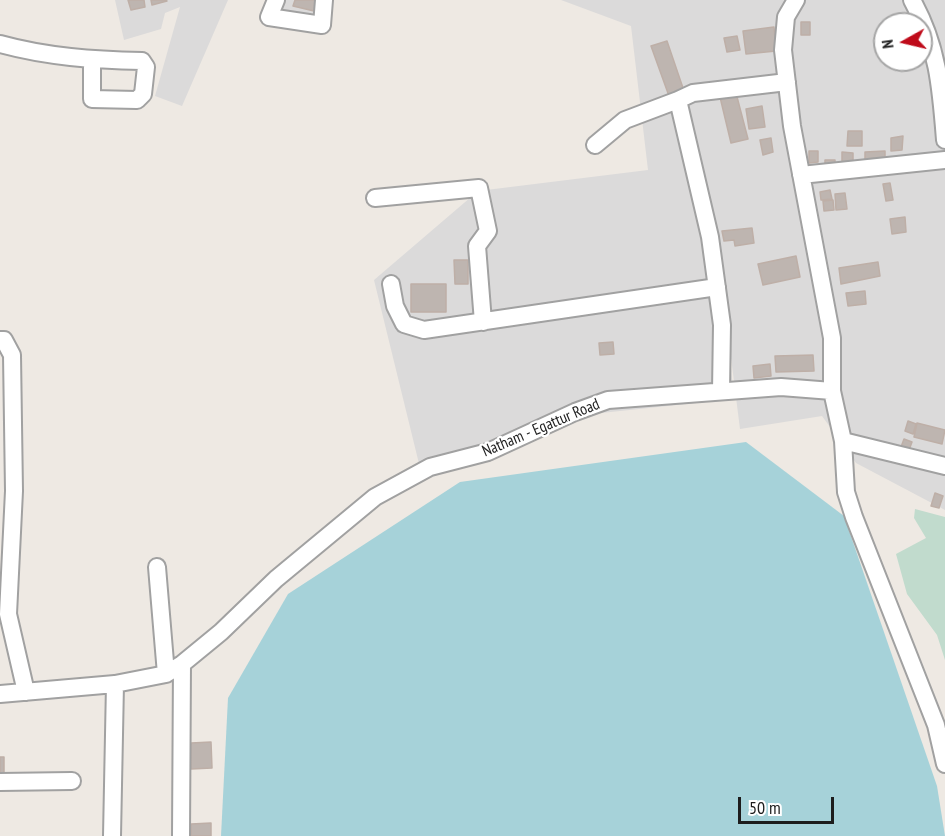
<!DOCTYPE html>
<style>
body{margin:0}
#map{position:relative;width:945px;height:836px;overflow:hidden;background:#eee9e3;font-family:"PT Sans Narrow",sans-serif}
canvas{display:block}
.north{position:absolute;left:873px;top:12px;width:60px;height:60px;box-sizing:border-box;background:#fff;border:2px solid #a5a5a5;border-radius:50%;rotate:262deg;font-size:16px;font-weight:700;line-height:24px;text-align:center;color:#1d1d1d}
.north::after{content:'';display:block;margin:auto;width:21px;height:27px;background:#bf0b1a;clip-path:polygon(50% 0,100% 100%,50% 72%,0 100%)}
.scale{position:absolute;left:738px;top:797px;width:96px;height:27px;box-sizing:border-box;border:3px solid #1d1d1d;border-top:0;padding-left:8px;font-size:18px;line-height:21px;white-space:nowrap;color:#1d1d1d;-webkit-text-stroke:4px #fff;paint-order:stroke}
</style>
<div id="map">
<canvas width="945" height="836"></canvas>
<div class="north">N</div>
<div class="scale">50 m</div>
</div>
<script>
const ctx = document.querySelector('canvas').getContext('2d');
ctx.lineJoin = 'round';
function fillPath(path, color) {
  ctx.fillStyle = color;
  ctx.fill(path, 'evenodd');
}
function stroke(path, color, width, dash) {
  ctx.strokeStyle = color;
  ctx.lineWidth = width;
  ctx.lineCap = dash ? 'butt' : 'round';
  ctx.setLineDash(dash || []);
  ctx.stroke(path);
}
function write(font, color, halo, rows, align = 'center') {
  ctx.font = font + ' "PT Sans Narrow",sans-serif';
  ctx.lineWidth = 4.5;
  ctx.setLineDash([]);
  ctx.textBaseline = 'middle';
  ctx.strokeStyle = halo;
  ctx.fillStyle = color;
  for (const [text, x, y, turn = 0] of rows) {
    ctx.save();
    ctx.translate(x, y);
    ctx.rotate((+turn || 0) * Math.PI / 180);
    ctx.textAlign = isNaN(turn) ? turn : align;
    if (halo) ctx.strokeText(text, 0, 0);
    ctx.fillText(text, 0, 0);
    ctx.restore();
  }
}
const residential = new Path2D(`
 M115,0H228L182,106L155,96L180,7L165,13L161,29L124,40Z
 M269,0H322L320,13L265,16Z
 M561,0H945V510L856,463L822,416L740,429L727,326L734,399L582,415L511,450L423,480L374,280L478,191L648,170L631,26ZM885,24H921V60H885Z`);
const wetland = new Path2D(`
 M915,509L945,517V660L937,635L907,594L896,554L926,538L914,518Z`);
const water = new Path2D(`
 M746,442L844,516L937,786L945,836H221L228,698L288,594L460,482Z`);
const building = new Path2D(`
 M128,0H144L145,7L131,10Z
 M151,0H166L167,1L152,5Z
 M295,0H317L314,11L293,6Z
 M801,22H810V35H801Z
 M774,27L776,51L746,54L743,31Z
 M737,36L740,50L727,52L724,38Z
 M667,41L684,91L669,96L651,46Z
 M736,93L748,139L731,143L720,97Z
 M762,106L765,127L749,129L746,109Z
 M848,131H862V146H847Z
 M903,136L902,150L891,151V138Z
 M771,138L773,152L763,155L760,140Z
 M809,151H818V162L809,163Z
 M885,151V161L865,162V152Z
 M842,152L853,153V163H842Z
 M825,160H835V169L825,170Z
 M890,183L893,200L886,201L883,184Z
 M830,190L832,199L821,200L820,192Z
 M845,193L847,209L836,210L835,194Z
 M833,200L834,210L824,211L823,201Z
 M905,217L906,232L892,234L890,219Z
 M752,228L754,243L735,246L734,240L724,241L722,231Z
 M796,256L800,277L763,285L758,264Z
 M454,260H468V284H455Z
 M878,262L880,276L841,284L839,268Z
 M411,284H446V312H411Z
 M865,291L866,304L848,306L846,293Z
 M613,342L614,354L600,355L599,343Z
 M813,355L814,371L776,372L775,356Z
 M770,364L771,376L754,378L753,366Z
 M908,421L916,424L913,434L905,431Z
 M917,423L945,430L942,444L914,437Z
 M904,439L912,442L909,450L901,447Z
 M935,493L943,496L939,508L931,506Z
 M211,742L212,768L191,769V743Z
 M0,757H4V775H0Z
 M211,823V836H191V824Z`);
const minor = new Path2D(`
 M276,0L269,17L322,25L324,0
 M912,0C938,46 941,89 945,140
 M0,44C47,57 94,60 142,61L146,67L143,94L137,100L92,99V60
 M595,145L625,120L678,100
 M801,175L945,160
 M375,198L479,188L488,231L477,246L483,322
 M391,284L395,306L404,324L424,330L717,287
 M0,340H4L12,355L14,491L8,614L26,692
 M721,391L722,325L710,237L678,100L693,93L787,82
 M832,391L843,441L846,492L854,517L936,725L945,764
 M843,441L945,466
 M157,567L166,674
 M0,694L115,684L166,674L182,664L221,632L276,579L375,497L430,467L488,452L575,412L608,400L781,387L832,391V338L792,126L783,50L786,17L796,0
 M0,782L72,781
 M112,836L115,684
 M181,836L182,664`);
const streetNames = [
 ["Natham - Egattur Road",541,428,-23]
];
fillPath(residential, '#dbdada');
fillPath(wetland, '#c1dbcd');
fillPath(water, '#a6d2d9');
fillPath(building, '#beb5b0');
stroke(building, '#beafa7', 1.5);
stroke(minor, '#a1a1a1', 20);
stroke(minor, '#fff', 16);
write('16px', '#1d1d1d', '#fff', streetNames);
</script>
